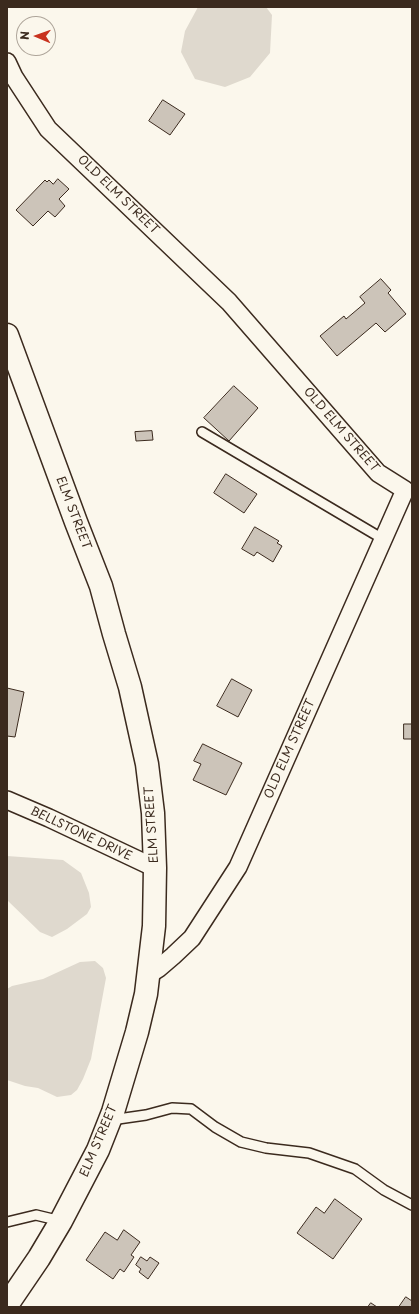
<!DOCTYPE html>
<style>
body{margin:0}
#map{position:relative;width:419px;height:1314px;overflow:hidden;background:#fbf7ec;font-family:"Playpen Sans",sans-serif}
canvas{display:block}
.frame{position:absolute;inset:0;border:8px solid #3b2a1e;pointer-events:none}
.north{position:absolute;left:16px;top:16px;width:40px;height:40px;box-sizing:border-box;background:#fbf7ec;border:1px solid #aea59a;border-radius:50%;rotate:272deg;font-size:11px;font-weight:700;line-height:16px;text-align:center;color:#3b2a1e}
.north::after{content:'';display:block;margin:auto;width:14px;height:18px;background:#c8321e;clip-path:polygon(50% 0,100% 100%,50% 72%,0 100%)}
</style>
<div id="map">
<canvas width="419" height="1314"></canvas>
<div class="frame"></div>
<div class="north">N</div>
</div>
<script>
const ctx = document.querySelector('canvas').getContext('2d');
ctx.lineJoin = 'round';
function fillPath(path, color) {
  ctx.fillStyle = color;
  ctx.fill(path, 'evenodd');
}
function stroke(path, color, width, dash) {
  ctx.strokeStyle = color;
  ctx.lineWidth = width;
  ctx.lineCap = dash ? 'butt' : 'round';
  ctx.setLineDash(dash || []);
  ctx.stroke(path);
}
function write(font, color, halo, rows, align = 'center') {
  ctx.font = font + ' "Playpen Sans",sans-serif';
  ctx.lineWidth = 3;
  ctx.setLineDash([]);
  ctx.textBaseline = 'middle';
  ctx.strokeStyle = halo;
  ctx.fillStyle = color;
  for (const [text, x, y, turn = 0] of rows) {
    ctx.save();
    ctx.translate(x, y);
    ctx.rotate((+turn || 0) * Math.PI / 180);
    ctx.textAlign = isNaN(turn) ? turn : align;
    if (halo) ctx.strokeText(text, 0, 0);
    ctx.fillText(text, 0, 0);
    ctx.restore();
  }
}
const green = new Path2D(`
 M198,7H266L272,15L270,53L250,77L225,87L195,79L181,52L185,31Z
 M7,856L63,860L81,873L89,893L91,907L87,914L67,929L52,937L40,932L7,900Z
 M95,961L103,968L106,978L91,1059L83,1079L77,1090L71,1095L57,1097L38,1088L25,1086L7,1080V989L12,986L43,979L80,962Z`);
const building = new Path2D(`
 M163,100L185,114L170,135L149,121Z
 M58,179L69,189L59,199L65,206L55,217L48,211L33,226L16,210L45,180L47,182L49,180L53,184Z
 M381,279L391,290L388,293L406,314L385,332L376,323L337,356L320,336L344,316L346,319L365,303L360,297Z
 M234,386L258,408L229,441L204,418Z
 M152,431L153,440L136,441L135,432Z
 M226,474L257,494L244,513L214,493Z
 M255,527L279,541L277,543L282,546L273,562L257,552L254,556L242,549Z
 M232,679L252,690L238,717L217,706Z
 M7,688L24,692L15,737L7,736Z
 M404,724H412V739H404Z
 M203,744L242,763L226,795L193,780L201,764L194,761Z
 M335,1199L362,1219L333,1259L297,1233L316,1207L324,1213Z
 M124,1230L140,1242L131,1255L134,1257L124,1272L120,1269L113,1279L86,1260L105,1232L117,1240Z
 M141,1257L147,1261L150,1257L159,1263L148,1279L139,1272L141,1269L136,1265Z
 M406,1297L412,1301V1307H399Z
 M371,1303L377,1307H368Z`);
const service = new Path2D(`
 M202,432L383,539
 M111,1120L146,1115L172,1108L191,1109L215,1127L241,1142L266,1148L309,1153L355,1169L384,1190L412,1205
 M7,1222L36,1215L61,1221`);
const minor = new Path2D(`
 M7,62L14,77L48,129L229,302L378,473L405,490L238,867L192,938L173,956L159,968L148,975
 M7,800L49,818L155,868`);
const secondary = new Path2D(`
 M7,335L76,522L101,586L114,634L130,687L147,764L153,813L155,868L154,926L146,994L137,1032L113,1112L98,1150L61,1221L39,1258L7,1305`);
const streetNames = [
 ["OLD ELM STREET",118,195,44],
 ["OLD ELM STREET",341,430,49],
 ["ELM STREET",73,513,69],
 ["OLD ELM STREET",290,749,-66],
 ["ELM STREET",152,825,-94],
 ["BELLSTONE DRIVE",81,834,25],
 ["ELM STREET",99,1141,-67]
];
fillPath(green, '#dfd9ce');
fillPath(building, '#ccc4b9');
stroke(building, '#3b2a1e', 1);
stroke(service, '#3b2a1e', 12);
stroke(minor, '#3b2a1e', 20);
stroke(secondary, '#3b2a1e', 25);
stroke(service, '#fbf7ec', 9);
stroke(minor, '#fbf7ec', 17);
stroke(secondary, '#fbf7ec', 22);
write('12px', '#3b2a1e', '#fbf7ec', streetNames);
</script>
